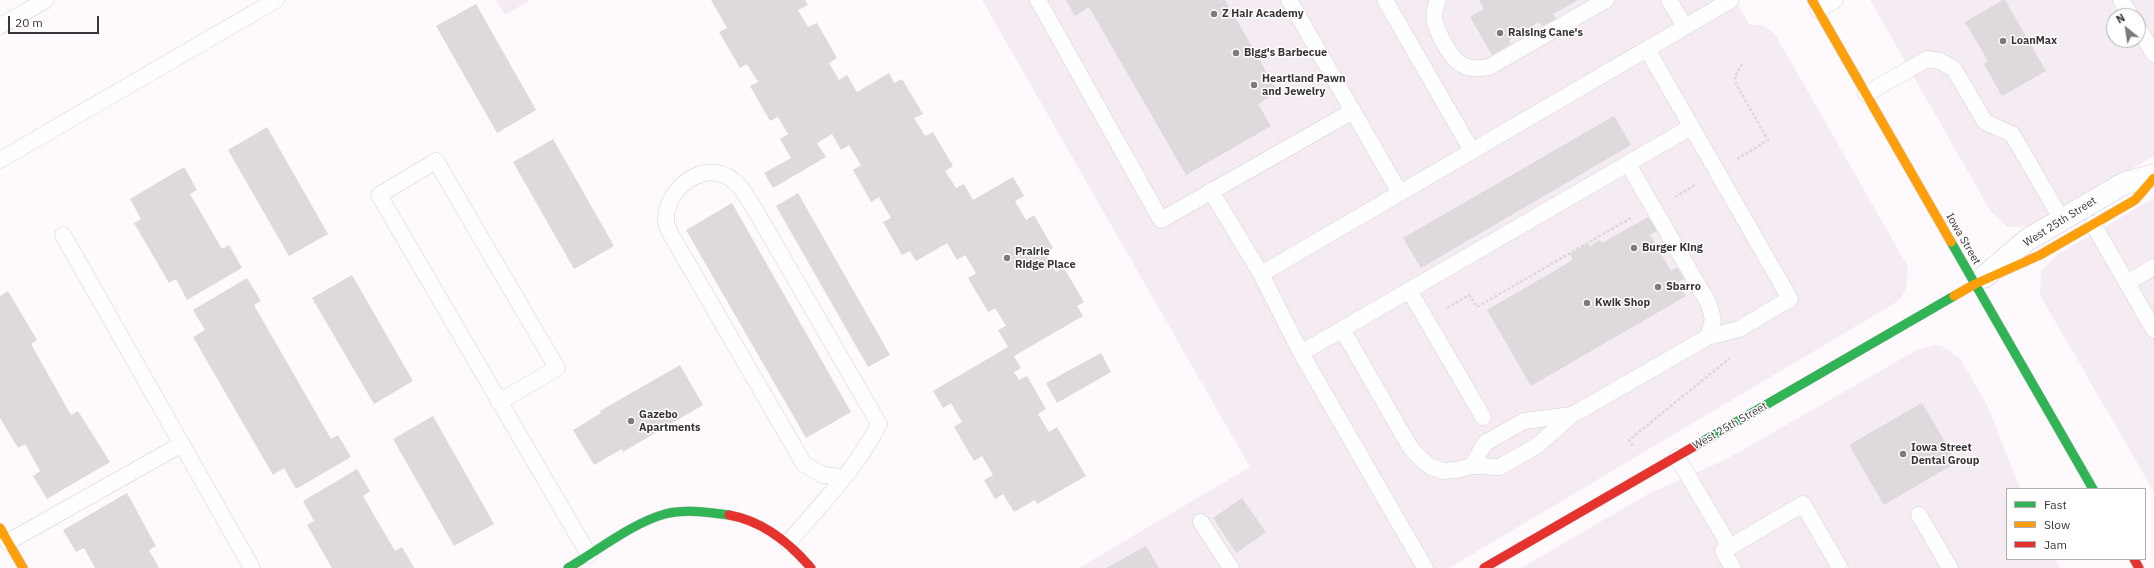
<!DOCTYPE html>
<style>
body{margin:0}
#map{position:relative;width:2154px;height:568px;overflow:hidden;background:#fef9fc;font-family:"IBM Plex Sans",sans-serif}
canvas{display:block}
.legend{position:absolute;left:2006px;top:488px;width:140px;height:72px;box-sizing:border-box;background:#fff;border:1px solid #b0adb0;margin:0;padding:5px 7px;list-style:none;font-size:12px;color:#3a3339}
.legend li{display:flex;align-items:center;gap:8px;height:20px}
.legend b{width:20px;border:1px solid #b0adb0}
.north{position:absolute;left:2106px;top:8px;width:40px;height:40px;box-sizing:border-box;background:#fff;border:1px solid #b0adb0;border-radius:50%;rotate:330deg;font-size:11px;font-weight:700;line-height:16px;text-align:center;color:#3a3339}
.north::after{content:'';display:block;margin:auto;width:14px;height:18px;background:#7f787d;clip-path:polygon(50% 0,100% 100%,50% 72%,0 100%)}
.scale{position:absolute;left:8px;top:16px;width:91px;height:18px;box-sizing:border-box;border:2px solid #3a3339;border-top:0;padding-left:5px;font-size:12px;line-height:14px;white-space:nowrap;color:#3a3339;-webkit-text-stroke:3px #fff;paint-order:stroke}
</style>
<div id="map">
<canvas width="2154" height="568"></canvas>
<ul class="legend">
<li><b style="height:5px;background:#30b455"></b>Fast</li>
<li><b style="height:5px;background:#ff9f0a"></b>Slow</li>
<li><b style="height:5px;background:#e5322d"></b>Jam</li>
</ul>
<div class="north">N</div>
<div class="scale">20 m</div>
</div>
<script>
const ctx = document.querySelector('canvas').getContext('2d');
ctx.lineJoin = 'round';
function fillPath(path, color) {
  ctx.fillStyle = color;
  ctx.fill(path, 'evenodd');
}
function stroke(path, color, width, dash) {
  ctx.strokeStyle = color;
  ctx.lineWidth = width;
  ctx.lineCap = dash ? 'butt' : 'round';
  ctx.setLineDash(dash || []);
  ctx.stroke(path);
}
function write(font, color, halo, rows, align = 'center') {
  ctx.font = font + ' "IBM Plex Sans",sans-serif';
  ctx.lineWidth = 3;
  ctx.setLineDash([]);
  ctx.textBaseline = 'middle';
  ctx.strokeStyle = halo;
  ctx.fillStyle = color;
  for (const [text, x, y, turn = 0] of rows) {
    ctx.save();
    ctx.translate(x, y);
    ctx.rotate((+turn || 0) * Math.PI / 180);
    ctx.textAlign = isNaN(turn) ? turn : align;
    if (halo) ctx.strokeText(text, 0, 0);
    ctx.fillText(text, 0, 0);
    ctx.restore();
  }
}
const built = new Path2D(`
 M496,0H530L505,15Z
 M982,0H1735L1749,24L1764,26L1775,34L1908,267L1906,288L1901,298L1890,306L1449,568H1079L1250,467Z
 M1870,0H2154V156L2032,226L2008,227L1991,212ZM2114,16H2138V40H2114Z
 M2154,198V492L2040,295L2041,272L2055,256Z
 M1935,345L1944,347L1960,358L1989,409L2020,489H2007V559H2055L2061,568H1521L1650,493L1725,460L1917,350Z`);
const building = new Path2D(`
 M711,0H805L808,5L798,10L808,27L817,23L837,58L829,63L839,80L847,75L857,92L889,73L894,83L902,79L923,114L914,118L925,136L933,132L953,166L945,171L956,188L964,184L973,200L1013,177L1024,196L1015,201L1026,220L1034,215L1053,248L1045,253L1056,272L1064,268L1084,302L1077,306L1083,316L1014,356L1021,368L1014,372L1019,380L1027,376L1046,409L1038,414L1049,432L1057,427L1086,476L1037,504L1035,500L1014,512L1003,494L995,499L984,480L993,475L982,456L974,461L954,427L962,422L951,403L943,408L933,391L1008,347L998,330L1006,326L995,308L988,312L968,278L976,273L965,255L957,260L947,243L916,261L910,251L902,255L883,222L891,218L879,197L871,202L853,170L861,165L849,145L841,150L832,134L817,143L826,157L773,188L764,173L791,158L780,139L788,134L778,117L770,121L750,86L758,82L747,64L740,68L719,32L727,28Z
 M1066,0H1225L1278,92L1258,104L1271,126L1186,175L1089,7L1075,16Z
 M1479,0H1578L1553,14L1556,19L1542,26L1539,22L1509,40L1511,44L1492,55L1470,17L1484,9Z
 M2003,0H2005L2046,71L2002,96L1984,64L1988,61L1965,22Z
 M476,4L536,110L497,133L436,26Z
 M1614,116L1631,145L1421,268L1403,238Z
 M267,127L328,234L289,256L228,150Z
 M553,139L614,246L574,269L513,162Z
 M184,167L197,190L190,194L222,249L229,245L242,268L187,300L176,279L169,283L134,223L141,219L130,199Z
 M798,193L890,355L868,367L776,206Z
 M732,203L851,412L806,438L686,230Z
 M1648,217L1657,231L1650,235L1671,271L1677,267L1684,279L1678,282L1686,296L1531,386L1487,310L1573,260L1570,254L1588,243L1590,246L1600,240L1602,243Z
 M352,275L413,381L374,404L312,298Z
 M247,278L261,301L254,305L331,439L338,435L351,457L296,489L284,468L273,475L193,337L205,330L193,310Z
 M8,291L37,340L31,344L71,415L78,411L110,462L47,499L33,476L40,471L25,444L18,448L0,418V296Z
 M1101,353L1111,372L1057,403L1046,383Z
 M680,365L703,405L623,452L622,449L594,465L573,430L601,413L600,411Z
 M1922,403L1957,462L1884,505L1849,445Z
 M433,416L494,524L454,546L393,439Z
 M357,469L370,491L363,496L395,551L402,547L414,568H332L307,525L314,521L303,501Z
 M127,493L156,546L149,550L159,568H95L84,548L76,552L63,530Z
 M1242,498L1266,532L1236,553L1213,518Z
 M1146,546L1159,568H1106Z`);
const path = new Path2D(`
 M1737,159L1768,140L1736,84L1735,76L1743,62
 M1675,197L1697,184
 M1447,308L1469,295L1477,307L1631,218
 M1633,446L1629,440L1730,358`);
const lane = new Path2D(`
 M1038,0L1161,220L1353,111
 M1289,0L1400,193
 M1385,0L1472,151
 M1438,0C1435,7 1433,14 1435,22C1439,36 1451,60 1464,66C1473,70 1480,68 1489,67L1606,0
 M1669,0L1685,27
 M2121,0L2131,16
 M1818,10L1835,0
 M0,26L46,0
 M2138,28L2154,54
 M1647,49L1790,299L1739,329L1708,337
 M1866,94L1927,59L1940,61L1954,69L1985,122L2012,134L2062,220
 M0,160L276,0
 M1211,191L1261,274L1301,353L1425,568
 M2093,224L2154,330
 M63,235L252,568
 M1261,274L1731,0
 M2127,283L2154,267
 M1409,290L1483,417
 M1342,329L1410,447L1420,458L1431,467L1444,471L1456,470L1472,466L1500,467L1538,445L1572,415L1708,337L1713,320L1709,304L1628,164
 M1301,353L1691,127
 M499,402L557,368L436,161L379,195L589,555
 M1677,457L1730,547
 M1472,466L1485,443L1524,421L1572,415
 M1919,515L1950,568
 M1201,522L1231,568
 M8,542L182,444
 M788,543C819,506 858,467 879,424L754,208C748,199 742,187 734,181C706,157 666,188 666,219C665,226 673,238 677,245L804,464L823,475L843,477
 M1733,568L1723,551L1803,504L1840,568`);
const street = new Path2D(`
 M1984,277L2027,240L2125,183L2154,175`);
const fast = new Path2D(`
 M1951,242L2093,489
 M1700,443L1954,296
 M568,568C597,551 632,523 665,514C685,509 708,512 729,515`);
const slow = new Path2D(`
 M1812,0L1951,242
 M1954,296L1975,284L2040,255L2135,200L2154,178
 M0,528L23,568`);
const jam = new Path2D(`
 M729,515C763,521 789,542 811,568
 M2134,559L2139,568
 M1484,568L1700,443`);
const markers = [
 [1214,14,4,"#7f787d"],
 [1500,33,4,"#7f787d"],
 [2003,41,4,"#7f787d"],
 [1236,53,4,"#7f787d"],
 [1254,85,4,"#7f787d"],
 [1634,248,4,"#7f787d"],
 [1007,258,4,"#7f787d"],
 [1658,287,4,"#7f787d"],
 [1587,303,4,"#7f787d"],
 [631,421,4,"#7f787d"],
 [1903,454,4,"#7f787d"]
];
const poiNames = [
 ["Z Hair Academy",1222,14],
 ["Raising Cane's",1508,33],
 ["LoanMax",2011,41],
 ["Bigg's Barbecue",1244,53],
 ["Heartland Pawn",1262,79],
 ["and Jewelry",1262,92],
 ["Burger King",1642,248],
 ["Prairie",1015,252],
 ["Ridge Place",1015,265],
 ["Sbarro",1666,287],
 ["Kwik Shop",1595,303],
 ["Gazebo",639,415],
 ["Apartments",639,428],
 ["Iowa Street",1911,448],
 ["Dental Group",1911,461]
];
const streetNames = [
 ["West 25th Street",2060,222,-32],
 ["Iowa Street",1963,239,60],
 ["West 25th Street",1730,426,-30]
];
fillPath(built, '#f5ebf2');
fillPath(building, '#ded9dc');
stroke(lane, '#d3ced2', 17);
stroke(street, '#d3ced2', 23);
stroke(fast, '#d3ced2', 10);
stroke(slow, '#d3ced2', 10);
stroke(jam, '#d3ced2', 10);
stroke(path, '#dadada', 2.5, [3, 2]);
stroke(lane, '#fffeff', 16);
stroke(street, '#fffeff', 22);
stroke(fast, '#30b455', 9);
stroke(slow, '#ff9f0a', 9);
stroke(jam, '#e5322d', 9);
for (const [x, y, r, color] of markers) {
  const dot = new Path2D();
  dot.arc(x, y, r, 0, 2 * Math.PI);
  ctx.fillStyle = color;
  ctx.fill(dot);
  stroke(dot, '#fff', 1.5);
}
write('bold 11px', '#3a3339', '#fff', poiNames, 'left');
write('11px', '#3a3339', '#fff', streetNames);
</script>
